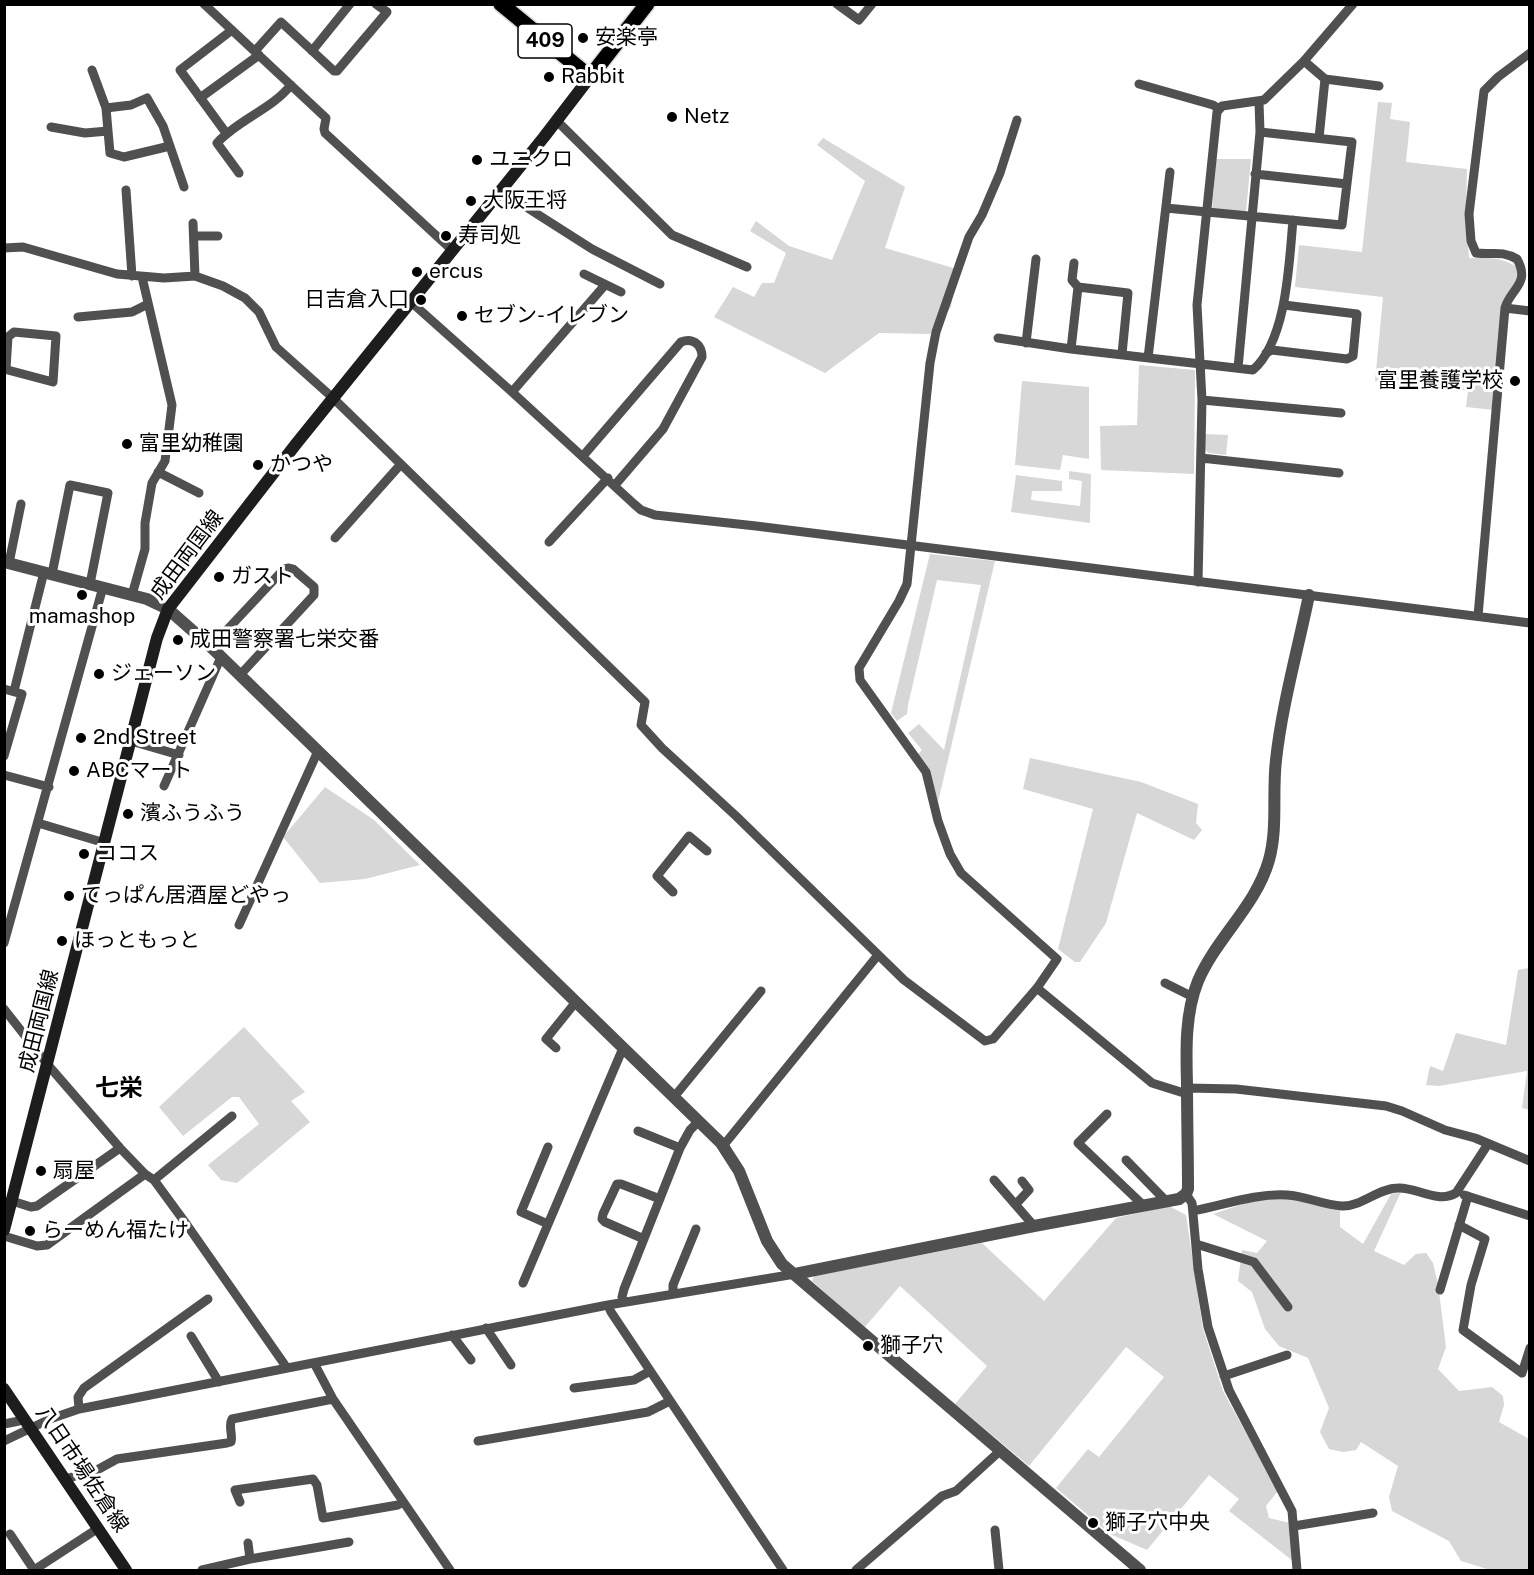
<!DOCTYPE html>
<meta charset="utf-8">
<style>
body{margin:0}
#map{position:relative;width:1534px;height:1575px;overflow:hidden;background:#fff;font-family:"Public Sans",sans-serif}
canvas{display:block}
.frame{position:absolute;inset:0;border:6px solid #000;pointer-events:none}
</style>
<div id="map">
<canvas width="1534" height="1575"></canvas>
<div class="frame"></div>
</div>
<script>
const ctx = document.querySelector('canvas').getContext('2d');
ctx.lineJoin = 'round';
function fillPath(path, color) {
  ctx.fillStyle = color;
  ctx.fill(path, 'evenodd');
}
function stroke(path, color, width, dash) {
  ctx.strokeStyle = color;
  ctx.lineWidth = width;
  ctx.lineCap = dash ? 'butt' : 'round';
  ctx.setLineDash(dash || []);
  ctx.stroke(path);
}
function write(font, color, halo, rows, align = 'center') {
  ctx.font = font + ' "Public Sans","Noto Sans JP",sans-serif';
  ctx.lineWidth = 6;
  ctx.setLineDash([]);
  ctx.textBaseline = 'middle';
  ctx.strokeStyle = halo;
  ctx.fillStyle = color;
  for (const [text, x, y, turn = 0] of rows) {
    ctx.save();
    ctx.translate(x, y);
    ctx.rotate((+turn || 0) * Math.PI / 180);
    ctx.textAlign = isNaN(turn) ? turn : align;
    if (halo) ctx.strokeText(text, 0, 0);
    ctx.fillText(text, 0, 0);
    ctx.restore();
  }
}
const green = new Path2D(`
 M1378,102L1392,103L1390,119L1410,122L1406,162L1467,169L1466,211L1469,258C1487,258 1502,256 1518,268L1519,280L1504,299L1494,410L1466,407L1468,391L1375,381L1383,297L1295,287L1299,245L1362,252Z
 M823,138L905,187L885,248L957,269L951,307L930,334L879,333L825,373L714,317L733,287L754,297L762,283H774L786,253L750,231L756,221L789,246L832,260L865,181L817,145Z
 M1216,159H1251L1246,211L1244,213L1212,210Z
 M1139,365L1195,370L1194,474L1101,470L1100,426L1137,425Z
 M1022,381L1089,387V459L1063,455L1060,470L1015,465Z
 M1205,434L1228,435L1226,455L1209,453L1204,449Z
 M1069,471L1091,474L1090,523L1011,512L1016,475L1062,481V491H1032L1031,500L1080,506L1082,481L1069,479Z
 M930,554L995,561L938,802L918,754L922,750L908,733L919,724L944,750L981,585L937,580L908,705L907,714L897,721L891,713Z
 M1030,758L1141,782L1198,804L1196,823L1202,830L1194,840L1137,813L1106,923L1080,962H1075L1058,949L1093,809L1023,789Z
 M325,787L374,820L420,865L365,879L320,883L283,837Z
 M1529,968V1110L1522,1108L1527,1071L1439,1086L1426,1085L1430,1066L1443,1071L1456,1033L1506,1045L1518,970Z
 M244,1027L305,1092L291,1101L310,1122L237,1183L221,1180L208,1165L259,1124L239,1097H232L183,1136L159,1107Z
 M1401,1192L1374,1251L1404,1265L1416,1254L1426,1253L1433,1263L1438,1284L1446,1347L1438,1369L1459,1391L1492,1387L1503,1396L1504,1405L1499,1422L1529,1439V1570H1490L1461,1561L1449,1541L1392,1511L1389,1497L1398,1466L1361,1442L1356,1450L1343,1452L1329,1449L1320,1432L1329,1408L1308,1358L1279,1346L1265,1329L1252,1292L1238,1281L1242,1250L1257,1253L1267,1241L1213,1214L1258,1199L1288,1196L1340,1207V1227L1363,1244L1391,1194Z
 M1169,1206L1186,1215L1203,1329L1223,1391L1278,1491L1266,1506L1269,1518L1290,1523L1293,1561L1229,1511L1239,1499L1209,1475L1147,1550L1110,1534L1056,1488L1088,1449L1099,1457L1164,1377L1126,1347L1029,1466L955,1404L987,1366L900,1286L864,1328L812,1281L814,1276L982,1243L1044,1301L1116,1218Z`);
const minor = new Path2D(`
 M204,4L326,118L324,129L325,133L453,251
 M837,4L859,20L872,4
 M255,51L281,22L334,71H337L387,12L376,4
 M312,51L350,4
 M1304,61L1325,79L1379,86
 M92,70L106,108L108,131
 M1139,84L1213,105L1218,108
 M200,98L259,55
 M106,108L131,105L147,98L163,126L184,187
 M557,121L672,235L747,267
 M51,127L85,133L108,131L110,153L124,157L170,146
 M226,133L180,70L232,30
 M1319,138L1325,79
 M239,173L217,143C239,119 271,110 291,85
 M1255,174L1347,184
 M126,190L132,276
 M501,191L592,249L660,284
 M1166,208L1342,225L1352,142L1260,132
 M193,223L195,276
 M194,236H218
 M4,248L23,247L117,274L164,278L195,276L223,286L245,298L259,312L276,347L333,398L645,702L641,725L662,748L736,816L904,980L985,1041L993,1039L1037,988L1057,959L961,873L950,854L938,821L926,772L860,680L859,668L899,601L907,584L930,363L936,332L969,237L982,215L1000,173L1017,120
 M1074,263L1072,280L1078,287
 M584,274L621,292
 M411,302L512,392L634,504L641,510L655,515L756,526L1530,623
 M1505,308L1530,311
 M78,317L132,312L148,304
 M998,338L1071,349L1253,370C1287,340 1289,263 1293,220
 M1026,343L1036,259
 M1071,349L1078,287L1128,293L1122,354
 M1266,353L1272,350L1347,359L1353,356L1357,314L1284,305
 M1148,358L1170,172
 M1238,368L1260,132L1259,102
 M4,369L53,382L56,336L14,332L8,337L6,369
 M512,392L605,285
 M1202,400L1341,413
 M583,456L681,342C693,337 702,345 702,357L663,429L615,485
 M1201,458L1339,473
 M158,472L199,493
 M335,538L401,464
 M549,542L608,478
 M9,563L21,504
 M52,574L70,485L108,493L90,584
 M1198,582L1202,400L1197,305L1217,112L1222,106L1264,100L1304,61L1353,4
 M132,595L145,549V523L152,483L165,461L172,405L142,277
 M1478,616L1505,308C1510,289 1531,284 1517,259C1501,250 1493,255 1476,253L1471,241L1469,214L1484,91L1498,77L1530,53
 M211,647L284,569L289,568L293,569L314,587V595L240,675
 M4,689L22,694L4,756
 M14,691L44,572
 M131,741L179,755
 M4,775L49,787
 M164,786L221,657
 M38,823L105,843
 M673,892L657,876L689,836L707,851
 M239,925L318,751
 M4,943L103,587
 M1165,983L1193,997
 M1037,988L1152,1083L1187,1094
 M4,1009L48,1065L120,1148L145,1174L154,1180L187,1225L287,1368
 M556,1048L546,1039L575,1003
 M1187,1088L1236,1089L1386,1106L1402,1111L1445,1130L1475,1138L1530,1161
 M674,1097L761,991
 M1107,1114L1078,1143L1143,1205
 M638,1131L680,1148
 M723,1146L878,955
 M1126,1160L1166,1201
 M154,1180L232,1116
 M994,1180L1034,1226
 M1186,1194L1192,1203L1198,1269L1208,1327L1229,1390L1292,1511L1297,1570
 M1464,1195L1530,1216
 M12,1201L31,1207L37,1206L120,1148
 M1016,1204L1029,1190L1022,1181
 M1193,1211C1224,1205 1256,1193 1287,1195C1306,1196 1323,1205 1342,1206C1361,1207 1378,1188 1398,1188C1417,1187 1437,1204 1456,1193L1488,1144
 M548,1224L521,1212L548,1147
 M1459,1225L1485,1239L1471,1285L1463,1330L1522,1373L1530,1348
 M4,1236L37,1246L47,1245L145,1174
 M644,1239L605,1222L602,1219L603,1214L617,1184H621L660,1199
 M1196,1244L1254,1262L1288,1307
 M523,1283L623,1048
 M1440,1290L1468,1196
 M673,1293V1285L696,1229
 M623,1302L622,1297L624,1289L680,1148L690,1130L699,1121
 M608,1305L611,1312L783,1570
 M486,1328L511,1365
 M452,1335L471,1360
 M191,1336L219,1382
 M314,1363L333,1399L450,1570
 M1224,1376L1287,1355
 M574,1388L634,1380L650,1371
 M79,1409L78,1397L84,1388L208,1299
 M4,1424L19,1421
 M4,1441L50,1419L79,1409L608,1305L795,1274
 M478,1441L648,1412L670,1401
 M65,1479L97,1470L117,1459L227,1443L231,1442C233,1434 228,1426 232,1419L333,1399
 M240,1502L235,1490L313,1479L317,1485L323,1518L398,1505L402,1502
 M1294,1526L1373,1513
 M995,1530L999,1570
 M10,1534L34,1570
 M248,1543L250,1559
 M34,1570L97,1529
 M202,1570L250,1559L349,1542
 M856,1570L942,1496L956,1491L1001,1450`);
const tertiary = new Path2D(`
 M4,562L147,599L168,609L211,647L721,1143L739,1171L767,1241L782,1264L1140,1570
 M795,1274L1034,1226L1179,1199L1186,1194L1188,1189C1188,1154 1187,1119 1187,1084C1186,1050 1185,1013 1198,981C1217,937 1256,906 1269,860C1278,828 1272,793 1276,760C1282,705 1298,649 1309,595`);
const secondary = new Path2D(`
 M4,1230L157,638L168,609L296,444L544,137L590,77
 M4,1389L126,1570`);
const trunk = new Path2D(`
 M501,4L590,77L647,4`);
const markers = [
 [583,38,6,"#000"],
 [549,77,6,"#000"],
 [672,117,6,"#000"],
 [477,160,6,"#000"],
 [471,201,6,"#000"],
 [446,236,6,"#000"],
 [417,272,6,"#000"],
 [421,300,6,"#000"],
 [462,316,6,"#000"],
 [1515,381,6,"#000"],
 [127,444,6,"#000"],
 [258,465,6,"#000"],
 [219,577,6,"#000"],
 [82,595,6,"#000"],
 [178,640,6,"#000"],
 [99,674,6,"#000"],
 [81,738,6,"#000"],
 [74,771,6,"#000"],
 [128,814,6,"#000"],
 [84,854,6,"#000"],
 [69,896,6,"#000"],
 [62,941,6,"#000"],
 [41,1171,6,"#000"],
 [30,1231,6,"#000"],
 [868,1346,6,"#000"],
 [1093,1523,6,"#000"]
];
const shields = [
 [545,41,54]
];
const shieldNames = [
 ["409",545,41]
];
const poiNames = [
 ["安楽亭",595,38],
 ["Rabbit",561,77],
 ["Netz",684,117],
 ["ユニクロ",489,160],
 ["大阪王将",483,201],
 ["寿司処",458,236],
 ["ercus",429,272],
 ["日吉倉入口",409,300,"right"],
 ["セブン-イレブン",474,316],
 ["富里養護学校",1503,381,"right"],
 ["富里幼稚園",139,444],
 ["かつや",270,465],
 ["ガスト",231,577],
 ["mamashop",82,617,"center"],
 ["成田警察署七栄交番",190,640],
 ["ジェーソン",111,674],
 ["2nd Street",93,738],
 ["ABCマート",86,771],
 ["濱ふうふう",140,814],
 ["ココス",96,854],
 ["てっぱん居酒屋どやっ",81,896],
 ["ほっともっと",74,941],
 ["扇屋",53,1171],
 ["らーめん福たけ",42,1231],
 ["獅子穴",880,1346],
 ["獅子穴中央",1105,1523]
];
const streetNames = [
 ["成田両国線",187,555,-53],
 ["成田両国線",39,1021,-76],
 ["八日市場佐倉線",82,1469,56]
];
const quarterNames = [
 ["七栄",119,1089]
];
fillPath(green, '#d7d7d7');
stroke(trunk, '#dbdbdb', 18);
stroke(minor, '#505050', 9);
stroke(tertiary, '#505050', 12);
stroke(secondary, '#1d1d1d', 12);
stroke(trunk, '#000', 15);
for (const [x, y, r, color] of markers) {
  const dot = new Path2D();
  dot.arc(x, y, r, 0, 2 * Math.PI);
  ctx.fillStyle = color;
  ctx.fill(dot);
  stroke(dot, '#fff', 2);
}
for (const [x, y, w] of shields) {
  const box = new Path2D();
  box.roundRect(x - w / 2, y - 17, w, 34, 4.5);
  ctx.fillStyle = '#fff';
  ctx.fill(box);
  stroke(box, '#000', 1.5);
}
write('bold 20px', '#000', null, shieldNames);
write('21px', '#000', '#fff', poiNames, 'left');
write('21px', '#000', '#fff', streetNames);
write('bold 24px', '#000', '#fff', quarterNames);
</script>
